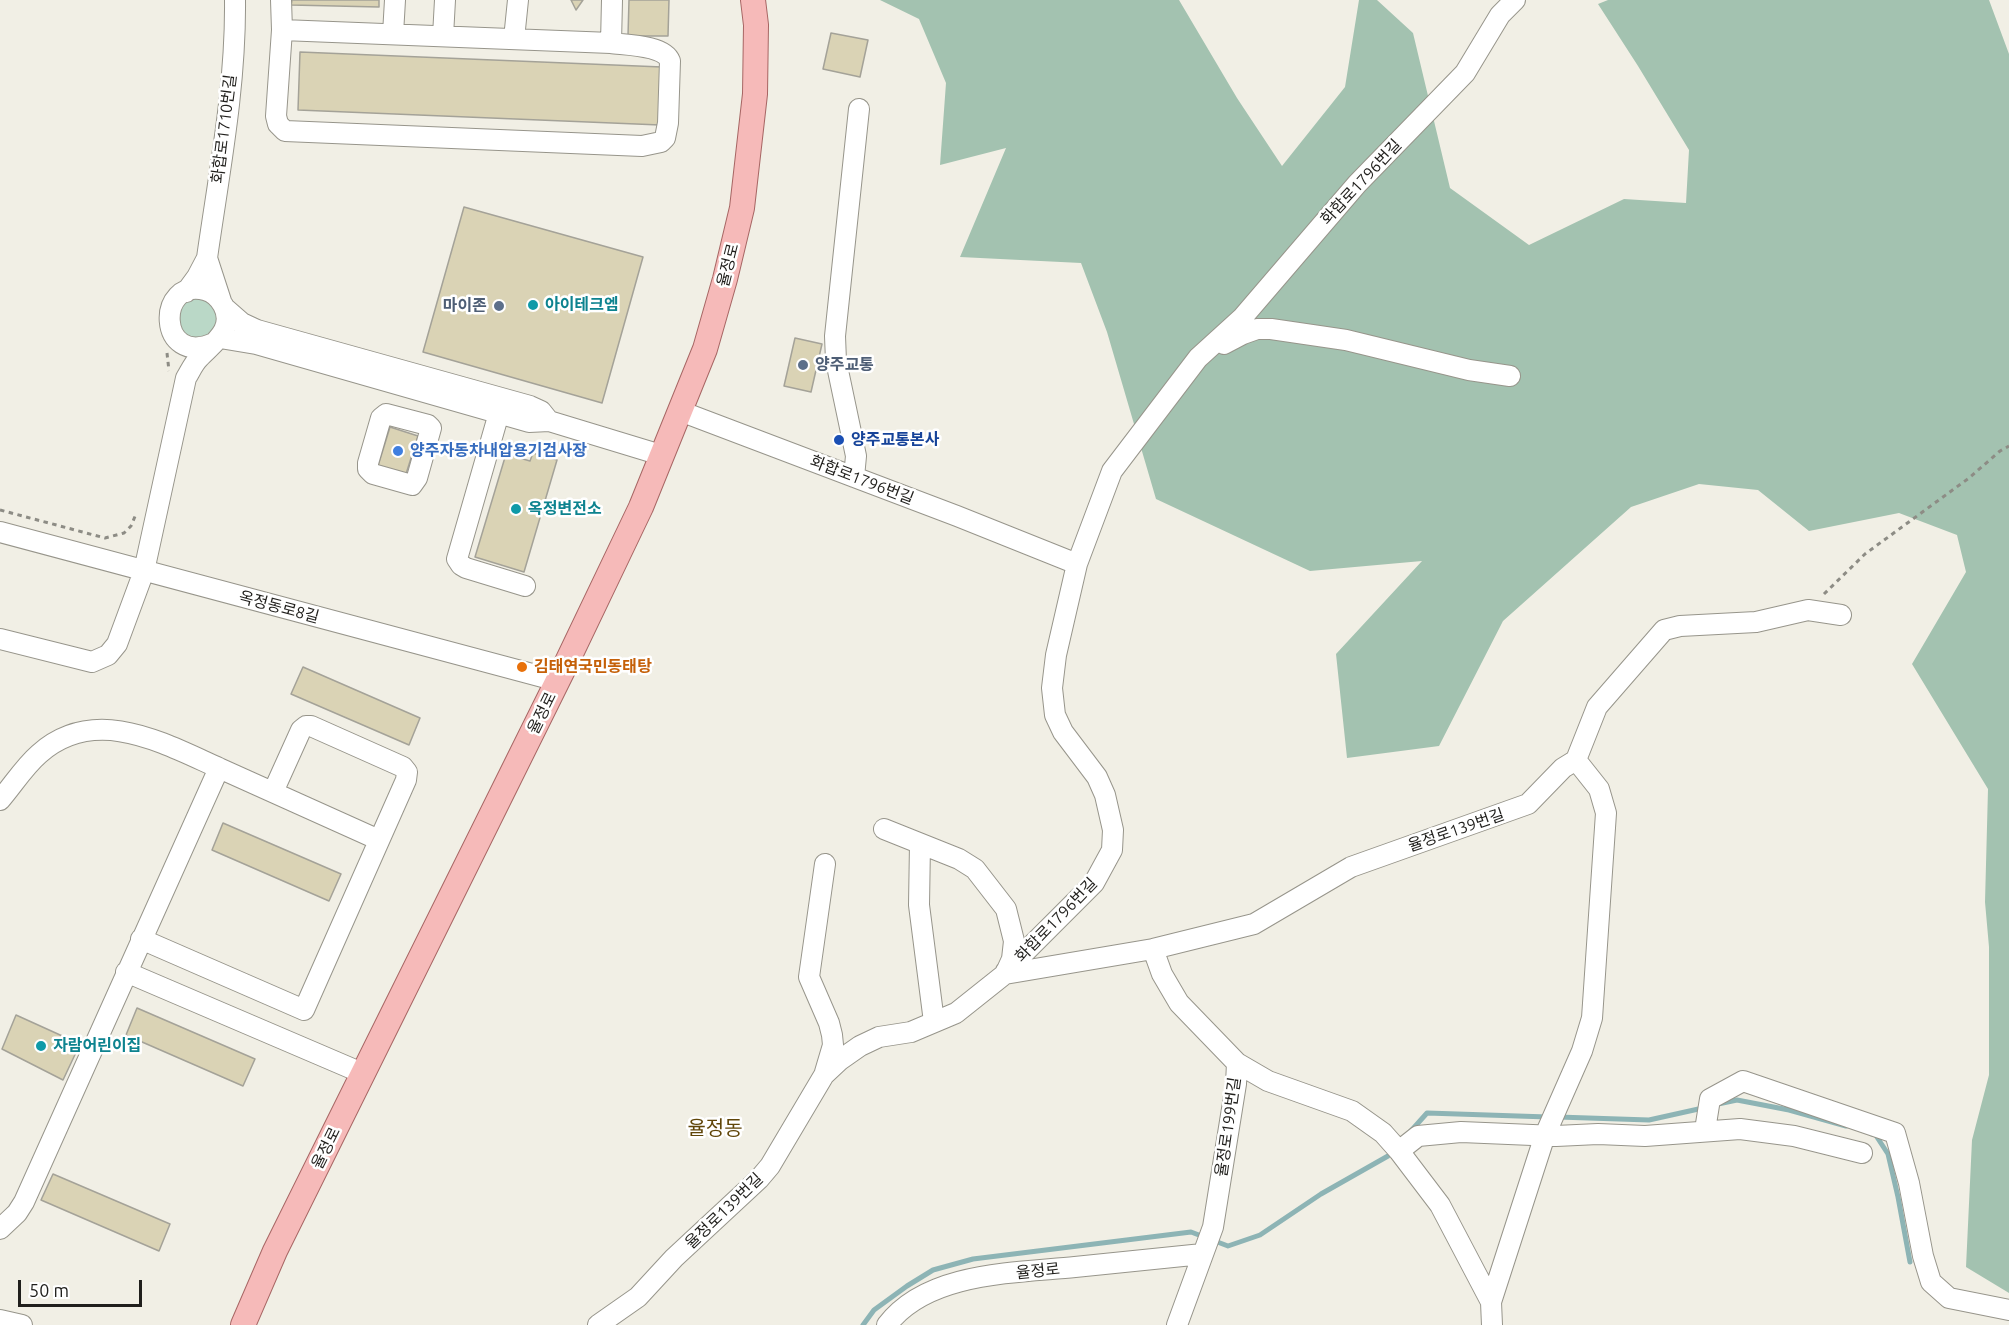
<!DOCTYPE html>
<meta charset="utf-8">
<style>
body{margin:0}
#map{position:relative;width:2009px;height:1325px;overflow:hidden;background:#f1efe5;font-family:Ubuntu,sans-serif}
canvas{display:block}
.scale{position:absolute;left:18px;top:1280px;width:124px;height:27px;box-sizing:border-box;border:3px solid #201f1c;border-top:0;padding-left:8px;font-size:18px;line-height:21px;white-space:nowrap;color:#201f1c;-webkit-text-stroke:4px #fff;paint-order:stroke}
</style>
<div id="map">
<canvas width="2009" height="1325"></canvas>
<div class="scale">50 m</div>
</div>
<script>
const ctx = document.querySelector('canvas').getContext('2d');
ctx.lineJoin = 'round';
function fillPath(path, color) {
  ctx.fillStyle = color;
  ctx.fill(path, 'evenodd');
}
function stroke(path, color, width, dash) {
  ctx.strokeStyle = color;
  ctx.lineWidth = width;
  ctx.lineCap = dash ? 'butt' : 'round';
  ctx.setLineDash(dash || []);
  ctx.stroke(path);
}
function write(font, color, halo, rows, align = 'center') {
  ctx.font = font + ' Ubuntu,"Noto Sans KR",sans-serif';
  ctx.lineWidth = 5;
  ctx.setLineDash([]);
  ctx.textBaseline = 'middle';
  ctx.strokeStyle = halo;
  ctx.fillStyle = color;
  for (const [text, x, y, turn = 0] of rows) {
    ctx.save();
    ctx.translate(x, y);
    ctx.rotate((+turn || 0) * Math.PI / 180);
    ctx.textAlign = isNaN(turn) ? turn : align;
    if (halo) ctx.strokeText(text, 0, 0);
    ctx.fillText(text, 0, 0);
    ctx.restore();
  }
}
const green = new Path2D(`
 M196,297L210,301L220,319L210,337L189,339L179,329C179,309 176,306 196,297Z`);
const forest = new Path2D(`
 M880,0H1179L1237,98L1282,166L1345,87L1359,0H1377L1413,33L1450,188L1529,245L1624,199L1686,203L1689,150L1638,66L1598,4L1608,0H1989L2009,54V1293L1966,1267L1972,1140L1989,1075V947L1985,902L1988,789L1912,664L1966,572L1957,535L1899,513L1809,531L1758,490L1699,484L1631,507L1503,621L1439,746L1347,758L1336,654L1422,561L1310,571L1156,499L1107,332L1081,263L960,257L1006,148L940,165L946,83L919,19Z`);
const stream = new Path2D(`
 M1718,1104L1737,1100L1789,1110L1846,1126
 M1558,1117L1649,1120L1703,1108
 M1410,1132L1427,1113L1548,1117
 M1872,1134H1875L1888,1154L1898,1197L1910,1262
 M863,1325L874,1310L907,1286L933,1270L973,1259L1191,1232L1228,1246L1260,1235L1321,1194L1388,1156L1394,1150`);
const building = new Path2D(`
 M292,0H379V7L291,5Z
 M571,0H583L576,10Z
 M629,0H669L668,36H628Z
 M831,33L868,40L860,77L823,69Z
 M300,52L662,67L660,125L298,110Z
 M464,207L643,257L602,403L423,352Z
 M795,338L822,344L811,392L784,386Z
 M390,427L418,436L406,474L378,466Z
 M533,453L557,460L524,572L475,557L506,454L530,461Z
 M303,667L420,718L409,745L291,694Z
 M223,823L341,874L329,901L212,850Z
 M137,1008L255,1059L243,1086L126,1035Z
 M16,1015L80,1044L63,1080L2,1049Z
 M53,1174L170,1224L159,1251L41,1200Z`);
const path = new Path2D(`
 M167,353L169,371
 M0,510L105,538L124,533L131,526L136,514
 M1824,594L1865,554L1969,478L2000,451L2009,446`);
const minor = new Path2D(`
 M281,0L282,30L276,116L278,124L285,131L642,146L661,142L665,138L668,123L670,61C664,45 626,45 611,43L282,30
 M393,34L395,0
 M443,36L445,0
 M514,39L518,0
 M611,43L612,0
 M207,258C219,173 236,87 235,0
 M186,292L197,277L207,258L221,301
 M226,309L242,323L257,330L530,406L541,411L549,421
 M220,338L256,344L529,422L549,421L661,455
 M1224,344L1243,334L1257,329H1271L1346,340L1469,370L1510,376
 M680,411L957,516L1077,564
 M499,413L457,559L461,565L466,568L525,586
 M386,414L428,425L431,428L417,478L412,485L373,474L368,469V463L381,418Z
 M854,477L856,456L836,361L835,336L859,109
 M0,532L558,681
 M0,639L92,662L108,655L117,644L144,571L186,378C190,372 193,364 199,358C213,343 236,329 223,305C219,298 213,292 205,290C156,277 157,368 214,343
 M0,800C13,785 24,767 39,754C95,704 163,743 219,768
 M884,829L959,859L975,869L1006,909L1014,941L1012,959L1007,970
 M920,844L919,905L934,1022
 M825,864L809,977L829,1023L832,1035L833,1045L825,1072
 M141,939L304,1010L406,780L407,772L403,767L311,726H306L301,730L273,792
 M1153,949L1162,974L1179,1003L1237,1063L1236,1084L1213,1227L1177,1325
 M1006,971L1094,883L1112,850L1113,830L1105,795L1097,777L1063,732L1055,715L1052,688L1056,655L1077,564L1112,471L1198,358L1242,318L1357,184L1465,73L1500,15L1515,0
 M126,972L362,1073
 M1237,1063L1268,1081L1352,1111L1383,1133L1399,1151L1440,1205L1491,1302L1492,1325
 M1705,1130L1710,1099L1743,1081L1895,1133L1909,1183L1923,1256L1931,1282L1949,1298L2009,1310
 M1399,1151L1418,1136L1461,1132L1556,1136L1598,1134L1645,1136L1740,1129L1794,1136L1862,1153
 M0,1229L17,1213L24,1202L219,768L379,840
 M1491,1302L1545,1135L1582,1051L1592,1018L1606,813L1599,789L1576,760
 M0,1320L22,1325
 M598,1325L638,1297L674,1258L759,1179L770,1166L824,1075L840,1060L860,1046L879,1037L911,1032L956,1013L1005,974L1153,949L1254,924L1351,867L1528,804L1563,768L1576,760L1597,707L1664,630L1680,626L1756,622L1808,610L1841,615
 M887,1325C927,1272 1014,1273 1075,1267C1117,1263 1160,1258 1203,1254`);
const major = new Path2D(`
 M243,1325L275,1251L565,666L641,507L705,349L725,279L742,208L755,94L756,25L753,0`);
const markers = [
 [533,305,6,"#0f9aa8"],
 [499,306,6,"#5c6f8a"],
 [803,365,6,"#5c6f8a"],
 [839,440,6,"#1a4fb4"],
 [398,451,6,"#3f7fe0"],
 [516,509,6,"#0f9aa8"],
 [522,667,6,"#e8710a"],
 [41,1046,6,"#0f9aa8"]
];
const streetNames = [
 ["화합로1710번길",224,129,-83],
 ["화합로1796번길",1361,182,-47],
 ["율정로",728,265,-76],
 ["화합로1796번길",862,480,21],
 ["옥정동로8길",279,607,15],
 ["율정로",542,713,-64],
 ["율정로139번길",1456,830,-19],
 ["화합로1796번길",1056,920,-46],
 ["율정로199번길",1228,1127,-82],
 ["율정로",326,1148,-64],
 ["율정로139번길",724,1211,-44],
 ["율정로",1038,1271,-6]
];
const cultureNames = [
 ["아이테크엠",545,305],
 ["옥정변전소",528,509],
 ["자람어린이집",53,1046]
];
const serviceNames = [
 ["마이존",487,306],
 ["양주교통",815,365,"left"]
];
const transitNames = [
 ["양주교통본사",851,440]
];
const shopNames = [
 ["양주자동차내압용기검사장",410,451]
];
const foodNames = [
 ["김태연국민동태탕",534,667]
];
const quarterNames = [
 ["율정동",715,1128]
];
fillPath(green, '#bad8c7');
fillPath(forest, '#a3c2b0');
stroke(stream, '#8db4b5', 5);
fillPath(building, '#dad3b5');
stroke(building, '#a4a298', 1.5);
stroke(minor, '#97958b', 22);
stroke(major, '#a76664', 26);
stroke(path, '#8d8c85', 3, [4.5, 4.5]);
stroke(minor, '#fff', 20);
stroke(major, '#f6bab9', 24);
for (const [x, y, r, color] of markers) {
  const dot = new Path2D();
  dot.arc(x, y, r, 0, 2 * Math.PI);
  ctx.fillStyle = color;
  ctx.fill(dot);
  stroke(dot, '#fff', 2);
}
write('16px', '#201f1c', '#fff', streetNames);
write('bold 16px', '#0d838f', '#fff', cultureNames, 'left');
write('bold 16px', '#4e5e75', '#fff', serviceNames, 'right');
write('bold 16px', '#164399', '#fff', transitNames, 'left');
write('bold 16px', '#366cbe', '#fff', shopNames, 'left');
write('bold 16px', '#c56008', '#fff', foodNames, 'left');
write('20px', '#604508', '#fff', quarterNames);
</script>
